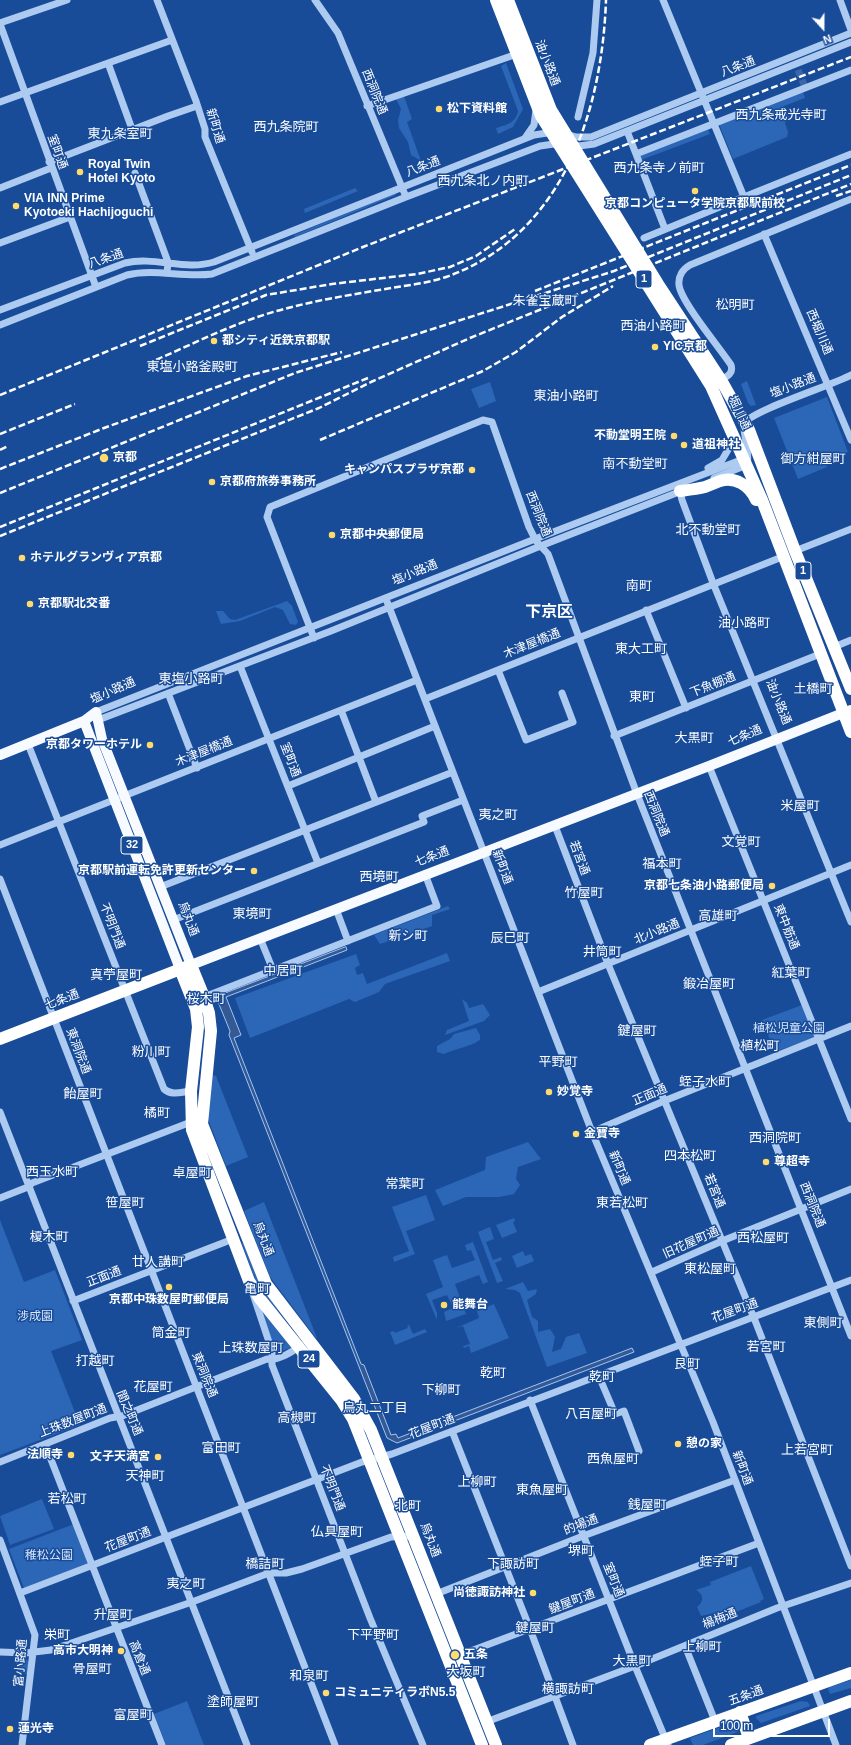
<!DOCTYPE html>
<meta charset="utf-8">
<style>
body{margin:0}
#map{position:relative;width:851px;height:1745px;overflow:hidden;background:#184c99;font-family:Helvetica,sans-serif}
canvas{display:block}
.north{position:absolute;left:803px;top:8px;width:40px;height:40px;-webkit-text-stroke:3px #184c99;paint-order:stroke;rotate:159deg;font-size:11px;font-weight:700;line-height:16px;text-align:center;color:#fff}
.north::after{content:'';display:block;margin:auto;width:14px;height:18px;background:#fff;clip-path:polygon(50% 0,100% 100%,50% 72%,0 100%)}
.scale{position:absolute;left:713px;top:1719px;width:117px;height:18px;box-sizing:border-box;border:2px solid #fff;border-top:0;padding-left:5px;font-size:12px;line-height:14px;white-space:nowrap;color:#fff;-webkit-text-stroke:3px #184c99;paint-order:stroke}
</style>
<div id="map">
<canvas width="851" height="1745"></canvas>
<div class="north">N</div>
<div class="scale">100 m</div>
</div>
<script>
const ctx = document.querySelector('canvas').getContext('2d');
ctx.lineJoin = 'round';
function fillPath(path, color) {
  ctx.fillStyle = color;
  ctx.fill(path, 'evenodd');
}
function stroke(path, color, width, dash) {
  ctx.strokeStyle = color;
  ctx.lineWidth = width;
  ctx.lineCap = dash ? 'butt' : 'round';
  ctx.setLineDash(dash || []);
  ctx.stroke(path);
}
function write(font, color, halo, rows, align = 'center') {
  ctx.font = font + ' Helvetica,"Noto Sans JP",sans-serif';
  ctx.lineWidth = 3;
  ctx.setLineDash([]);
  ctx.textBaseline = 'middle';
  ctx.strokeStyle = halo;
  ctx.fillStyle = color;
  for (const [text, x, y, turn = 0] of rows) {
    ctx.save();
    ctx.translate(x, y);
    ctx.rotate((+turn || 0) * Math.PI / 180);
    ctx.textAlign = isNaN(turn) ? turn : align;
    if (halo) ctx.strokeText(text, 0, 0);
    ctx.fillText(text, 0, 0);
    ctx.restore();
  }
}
const green = new Path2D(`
 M506,63L523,109L513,127L498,134L496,128C506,125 516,123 518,111L501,66Z
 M803,92L805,98L784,106L789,118L785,123L788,132L787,137L733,159L719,124Z
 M404,96L412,119L407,122L421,161L411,155L408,142L399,128L398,120L401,109L396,99Z
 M707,127L710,134L641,160L639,156Z
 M355,188L358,191L305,213L304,209Z
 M395,193L396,195L295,237L294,235Z
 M747,381L756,405L751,406L748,403L741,384Z
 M490,382L496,401L479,408L471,389Z
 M827,397L848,452L825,461L827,467L798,479L774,418Z
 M287,601L292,606L298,622L296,625L290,624L283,610L275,607L240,621L221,624L216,611H223L230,619L235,620Z
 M448,906L450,909L432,915V926L380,944L374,935Z
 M447,953L450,961L385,984L379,992L355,1002L349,999L250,1038L235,998L356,954L360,965L355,968L357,975L363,973L367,984Z
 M462,999L467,1003L469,1008L483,1004L490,1015L484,1021L445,1035L447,1030L469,1021Z
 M802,1005L815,1037L775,1052L762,1020Z
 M476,1028L480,1035V1040C467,1048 457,1048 444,1054L437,1052V1046L450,1039L454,1034Z
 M212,1075L216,1076L248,1157L226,1166L208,1119Z
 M528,1142L541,1159L518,1167L516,1179L520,1185L514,1194L499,1197H466L443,1206L435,1190L485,1170L486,1157Z
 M426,1195L435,1220L406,1231L415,1254L394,1262L393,1257L409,1251L392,1207Z
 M264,1202L317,1338H316L270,1277L244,1211Z
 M514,1218L515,1221L513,1222L517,1232L502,1238L496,1225Z
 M0,1220L24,1282L55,1270L82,1340L51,1351L80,1425L0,1455Z
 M490,1227L494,1239L486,1242L493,1260L501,1257L502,1260L495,1263L503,1281L497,1283L478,1232Z
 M473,1242L488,1282L483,1284L479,1275L455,1284L466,1314L446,1321L444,1312L453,1308L447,1295L432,1300L437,1313V1320L426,1294L443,1287L433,1260L447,1255L452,1268L475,1260L471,1250L467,1251L465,1245Z
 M243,1243L261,1286L297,1338L258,1287L242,1244Z
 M523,1251L525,1256L531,1254L534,1261L517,1268L512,1256Z
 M523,1282L528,1291L537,1289L536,1294L527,1300L532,1317L538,1321V1332L550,1329L555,1337L552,1352L561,1349L566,1337L579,1333L587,1353L547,1367L520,1293L515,1290L505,1289Z
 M494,1304L509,1338L471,1353L469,1346L464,1348L463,1346L470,1344L463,1326L456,1328L479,1318L477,1311Z
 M261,1309L291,1347L290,1348L279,1352L275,1349Z
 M409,1325L413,1334L425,1329L427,1332L395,1345L390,1332L394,1331L395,1333L408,1328L407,1326Z
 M42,1499L54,1529L10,1545L0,1516Z
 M74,1524L88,1564L24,1588L9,1549Z
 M751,1566L764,1599L760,1601L761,1602L716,1620L714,1613L701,1616L697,1607C704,1602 704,1594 696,1590L711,1585L710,1582Z
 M17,1658L26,1659L29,1662L27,1674L15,1672Z
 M851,1680V1688L830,1694L828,1689L830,1687Z
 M187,1701L204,1745H166L154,1714Z
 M801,1701L808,1702L810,1706L761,1723L756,1718V1716Z
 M735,1722L739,1725L738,1732L703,1745H693L690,1738Z`);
const water = new Path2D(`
 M346,947L347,950L226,997L241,1035L234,1038L361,1364L364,1365L391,1435L396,1434L398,1438L632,1348L634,1352L397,1443L387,1438L229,1035L230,1031L216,997Z`);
const minorTunnel = new Path2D(`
 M798,70L805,87`);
const minor = new Path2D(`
 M157,0L196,101L205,129V137L252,252
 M315,0L338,33L406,197
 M840,0L851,30
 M0,23L67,0
 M0,24L96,287
 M108,63L132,129
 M0,102L172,40
 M367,106L517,54
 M578,117L593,53L597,0
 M627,131L636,154
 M566,134L576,137H591L851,33
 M525,138L534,125L536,110
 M571,144L579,146L594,144L851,42
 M49,162L168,116L197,106
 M135,173L168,262L167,273
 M0,188L51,168
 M744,197L851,154
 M665,229L636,154L851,70
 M764,234L851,440
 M644,238L744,197L663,0
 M0,243L70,217
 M0,310L125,263C155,256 185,271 214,262L534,135L554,132
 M0,325L127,275C155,268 183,278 212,274L406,197L540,146L561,143
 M719,381C726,377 734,374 731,365C720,348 681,302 679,285C678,276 683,269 690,265L851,199
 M743,424C753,410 830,386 851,375
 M708,468L722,460L735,438
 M714,478L747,465C750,452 744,439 744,426
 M680,491L682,500L713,583L851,922
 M795,551L851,529
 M386,599L592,1132L713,1422L836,1745
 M646,610L686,708
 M314,638L267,517L270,507L483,420L492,422L529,527L536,541L548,554L637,794L851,1336
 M834,647L851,640
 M240,666L318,863
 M498,670L526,740L573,722L562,693
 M168,693L197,768
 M425,699L782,557
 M341,710L376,802
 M96,712L535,539L746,458
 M98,720L331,631L543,545L684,490
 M614,736L820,654
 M28,744L164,1089C172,1096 181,1092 191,1091
 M709,766L851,1119
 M288,786L435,726
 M555,826L608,964L756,1323L851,1566
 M0,845L417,680
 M0,879L335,1745
 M160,887L453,772
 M336,909L348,941
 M173,920L424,822L422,816L463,800
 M260,938L273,970
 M538,992L851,865
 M204,997L437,906L425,874
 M0,1112L247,1745
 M592,1132L664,1101L851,1026
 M0,1198L28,1187L32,1183L191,1122
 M652,1272L722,1241L851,1189
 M252,1291L272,1351V1365L370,1618L423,1745
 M73,1301L233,1239
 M598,1374L615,1414L624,1411L639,1451
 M530,1400L635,1666L668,1745
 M452,1431L530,1629L573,1745
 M45,1444L162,1745
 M0,1462L110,1418L122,1416L267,1359C278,1361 293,1352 300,1345
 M0,1540L35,1635L22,1745
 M20,1593L362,1462L392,1454L851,1280
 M436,1594L583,1536L735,1480
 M685,1646L715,1721
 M0,1652L26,1653L51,1650L192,1602L269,1573H286L302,1569L391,1537L413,1536
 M460,1655L759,1543
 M486,1722L635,1666L777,1608L851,1583`);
const major = new Path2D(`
 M84,721L180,969
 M0,755L84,721L96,712L102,739L191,965L709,766L851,710`);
const highway = new Path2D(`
 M496,0L541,116L711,386L762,500L851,732
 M508,0L551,110L658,284L721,380L749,430L795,551L851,689
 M680,491C688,490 697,489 705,487C710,485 715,483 720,481C735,476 750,486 756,500
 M180,969L196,1009L198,1027L191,1091L192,1130L249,1281L260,1299L342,1401L353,1419L482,1745
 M0,1039L191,965L204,997L209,1013L211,1031L202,1124L266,1284L354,1399L371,1430L496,1745
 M740,1712L749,1738
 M650,1745L851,1673
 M731,1745L851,1701`);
const rail = new Path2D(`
 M836,196L851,191
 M535,291L851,165
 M140,346L266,295L332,284L417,274L450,267L476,256L515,229
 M147,364C193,344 239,320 288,308C322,299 356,294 391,288C409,285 428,283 446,277C562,236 602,113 606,0
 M0,395L363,247L851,57
 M0,434L75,404
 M320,440L483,371L516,352L562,317L613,286
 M0,450L8,446
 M0,469L104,428L247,376L342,352
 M0,493L295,373L614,271L851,175
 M0,527L368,378
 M0,536L319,408L371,382L470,338L851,184`);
const markers = [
 [439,109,4,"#ffda6d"],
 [80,172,4,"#ffda6d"],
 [695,191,4,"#ffda6d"],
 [16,206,4,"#ffda6d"],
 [214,341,4,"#ffda6d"],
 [655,347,4,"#ffda6d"],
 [674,436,4,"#ffda6d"],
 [684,445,4,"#ffda6d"],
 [104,458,5,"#ffda6d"],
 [472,470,4,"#ffda6d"],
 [212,482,4,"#ffda6d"],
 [332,535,4,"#ffda6d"],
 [22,558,4,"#ffda6d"],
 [30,604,4,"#ffda6d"],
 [150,745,4,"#ffda6d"],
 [254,871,4,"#ffda6d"],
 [772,886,4,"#ffda6d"],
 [549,1092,4,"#ffda6d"],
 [576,1134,4,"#ffda6d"],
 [766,1162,4,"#ffda6d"],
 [169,1287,4,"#ffda6d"],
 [444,1305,4,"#ffda6d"],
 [678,1444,4,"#ffda6d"],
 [71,1455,4,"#ffda6d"],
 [158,1457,4,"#ffda6d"],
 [533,1593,4,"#ffda6d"],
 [121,1651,4,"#ffda6d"],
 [455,1655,5,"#ffda6d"],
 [326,1693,4,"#ffda6d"],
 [10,1729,4,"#ffda6d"]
];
const shields = [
 [644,279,16],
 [803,571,16],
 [132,845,22],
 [309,1359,22]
];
const shieldNames = [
 ["1",644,279],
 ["1",803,571],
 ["32",132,845],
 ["24",309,1359]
];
const streetNames = [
 ["油小路通",547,63,69],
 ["八条通",738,67,-21],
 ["西洞院通",374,92,68],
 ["新町通",215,126,73],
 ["室町通",57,152,70],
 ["八条通",423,167,-21],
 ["八条通",106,259,-19],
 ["西堀川通",819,332,67],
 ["塩小路通",793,386,-21],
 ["堀川通",739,413,65],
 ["西洞院通",538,514,68],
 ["塩小路通",415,573,-22],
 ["木津屋橋通",532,644,-22],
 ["下魚棚通",713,685,-22],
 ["塩小路通",113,691,-24],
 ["油小路通",778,702,68],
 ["七条通",745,736,-23],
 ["木津屋橋通",204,752,-22],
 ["室町通",290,760,69],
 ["西洞院通",656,814,68],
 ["七条通",432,857,-21],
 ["若宮通",579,858,69],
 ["新町通",502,867,69],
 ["烏丸通",188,919,69],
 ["不明門通",112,926,69],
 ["東中筋通",786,927,68],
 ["北小路通",657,932,-22],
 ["七条通",62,1000,-21],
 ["東洞院通",78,1051,69],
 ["正面通",650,1095,-23],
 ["新町通",619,1168,67],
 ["若宮通",714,1191,68],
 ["西洞院通",812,1205,68],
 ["烏丸通",263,1239,69],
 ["旧花屋町通",691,1243,-24],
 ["正面通",104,1277,-21],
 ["花屋町通",735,1311,-20],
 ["東洞院通",204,1375,68],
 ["間之町通",129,1413,67],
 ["上珠数屋町通",73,1421,-21],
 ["花屋町通",432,1427,-21],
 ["新町通",742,1468,69],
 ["不明門通",332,1488,69],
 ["的場通",581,1525,-21],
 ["花屋町通",128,1540,-21],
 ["烏丸通",430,1540,69],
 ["室町通",613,1580,68],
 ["鍵屋町通",572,1602,-21],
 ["楊梅通",720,1619,-22],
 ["高倉通",139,1658,68],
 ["富小路通",21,1663,-85],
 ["五条通",746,1696,-20]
];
const poiNames = [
 ["松下資料館",447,109],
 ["Royal Twin",88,165],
 ["Hotel Kyoto",88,179],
 ["VIA INN Prime",24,199],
 ["Kyotoeki Hachijoguchi",24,213],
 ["京都コンピュータ学院京都駅前校",695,204,"center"],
 ["都シティ近鉄京都駅",222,341],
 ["YIC京都",663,347],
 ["不動堂明王院",666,436,"right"],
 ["道祖神社",692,445],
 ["京都",113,458],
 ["キャンパスプラザ京都",464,470,"right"],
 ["京都府旅券事務所",220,482],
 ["京都中央郵便局",340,535],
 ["ホテルグランヴィア京都",30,558],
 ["京都駅北交番",38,604],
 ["京都タワーホテル",142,745,"right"],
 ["京都駅前運転免許更新センター",246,871,"right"],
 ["京都七条油小路郵便局",764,886,"right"],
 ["妙覚寺",557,1092],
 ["金寶寺",584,1134],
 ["尊超寺",774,1162],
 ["京都中珠数屋町郵便局",169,1300,"center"],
 ["能舞台",452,1305],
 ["憩の家",686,1444],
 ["法順寺",63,1455,"right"],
 ["文子天満宮",150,1457,"right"],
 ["尚徳諏訪神社",525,1593,"right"],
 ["高市大明神",113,1651,"right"],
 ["五条",464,1655],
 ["コミュニティラボN5.5",334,1693],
 ["蓮光寺",18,1729]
];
const parkNames = [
 ["植松児童公園",789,1029],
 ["渉成園",35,1317],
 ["稚松公園",49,1556]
];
const neighbourhoodNames = [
 ["西九条戒光寺町",781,115],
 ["西九条院町",286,127],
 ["東九条室町",120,134],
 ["西九条寺ノ前町",659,168],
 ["西九条北ノ内町",483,181],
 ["朱雀宝蔵町",545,301],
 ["松明町",735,305],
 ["西油小路町",653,326],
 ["東塩小路釜殿町",192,367],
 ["東油小路町",566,396],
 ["御方紺屋町",813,459],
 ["南不動堂町",635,464],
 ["北不動堂町",708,530],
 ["南町",639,586],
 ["油小路町",744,623],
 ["東大工町",641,649],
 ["東塩小路町",191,679],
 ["土橋町",813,689],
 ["東町",642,697],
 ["大黒町",694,738],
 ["米屋町",800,806],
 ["夷之町",498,815],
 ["文覚町",741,842],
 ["福本町",662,864],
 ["西境町",379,877],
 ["竹屋町",584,893],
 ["東境町",252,914],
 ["高雄町",718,916],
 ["新シ町",408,936],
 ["辰巳町",510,938],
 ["井筒町",602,952],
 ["中居町",283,971],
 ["紅葉町",791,973],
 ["真苧屋町",116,975],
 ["鍛冶屋町",709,984],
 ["桜木町",206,999],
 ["鍵屋町",637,1031],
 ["植松町",760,1046],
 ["粉川町",151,1052],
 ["平野町",558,1062],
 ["蛭子水町",705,1082],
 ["飴屋町",83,1094],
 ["橘町",157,1113],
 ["西洞院町",775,1138],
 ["四本松町",690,1156],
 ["西玉水町",52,1172],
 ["卓屋町",192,1173],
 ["常葉町",405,1184],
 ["笹屋町",125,1203],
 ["東若松町",622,1203],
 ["榎木町",49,1237],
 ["西松屋町",763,1238],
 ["廿人講町",158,1262],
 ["東松屋町",710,1269],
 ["亀町",257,1289],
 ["東側町",823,1323],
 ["筒金町",171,1333],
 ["若宮町",766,1347],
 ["上珠数屋町",251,1348],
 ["打越町",95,1361],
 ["艮町",687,1364],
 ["乾町",493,1373],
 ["乾町",602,1377],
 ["花屋町",153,1387],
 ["下柳町",441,1390],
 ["烏丸二丁目",375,1408],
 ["八百屋町",591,1414],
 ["高槻町",297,1418],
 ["富田町",221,1448],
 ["上若宮町",807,1450],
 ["西魚屋町",613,1459],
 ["天神町",145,1476],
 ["上柳町",477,1482],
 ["東魚屋町",542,1490],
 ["若松町",67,1499],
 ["銭屋町",647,1505],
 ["北町",408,1506],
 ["仏具屋町",337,1532],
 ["堺町",581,1551],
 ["蛭子町",719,1562],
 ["橋詰町",265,1564],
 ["下諏訪町",513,1564],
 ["夷之町",186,1584],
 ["升屋町",113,1615],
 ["鍵屋町",535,1628],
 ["栄町",57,1635],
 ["下平野町",373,1635],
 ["上柳町",702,1647],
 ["大黒町",632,1661],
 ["骨屋町",92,1669],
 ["大坂町",466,1672],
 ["和泉町",309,1676],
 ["横諏訪町",568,1689],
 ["塗師屋町",233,1702],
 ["富屋町",133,1715]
];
const districtNames = [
 ["下京区",549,613]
];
fillPath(green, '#2c66b7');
fillPath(water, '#355a93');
stroke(water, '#a0c4f4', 1);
stroke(minorTunnel, '#3b67a8', 7, [7, 3.5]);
stroke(minor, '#adcaf1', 7);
stroke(major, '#f7faff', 10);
stroke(highway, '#fff', 12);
stroke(rail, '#fff', 2.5, [7, 3]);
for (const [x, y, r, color] of markers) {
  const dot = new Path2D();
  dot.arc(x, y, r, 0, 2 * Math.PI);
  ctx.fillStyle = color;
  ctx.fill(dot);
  stroke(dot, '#184c99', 1.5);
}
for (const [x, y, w] of shields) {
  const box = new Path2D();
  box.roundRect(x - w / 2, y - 9, w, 18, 3);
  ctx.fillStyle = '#184c99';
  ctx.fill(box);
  stroke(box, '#fff', 1);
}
write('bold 11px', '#fff', null, shieldNames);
write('12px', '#fff', '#184c99', streetNames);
write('bold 12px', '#fff', '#184c99', poiNames, 'left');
write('12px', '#d4e5fc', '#184c99', parkNames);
write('13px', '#fff', '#184c99', neighbourhoodNames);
write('bold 16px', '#fff', '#184c99', districtNames);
</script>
